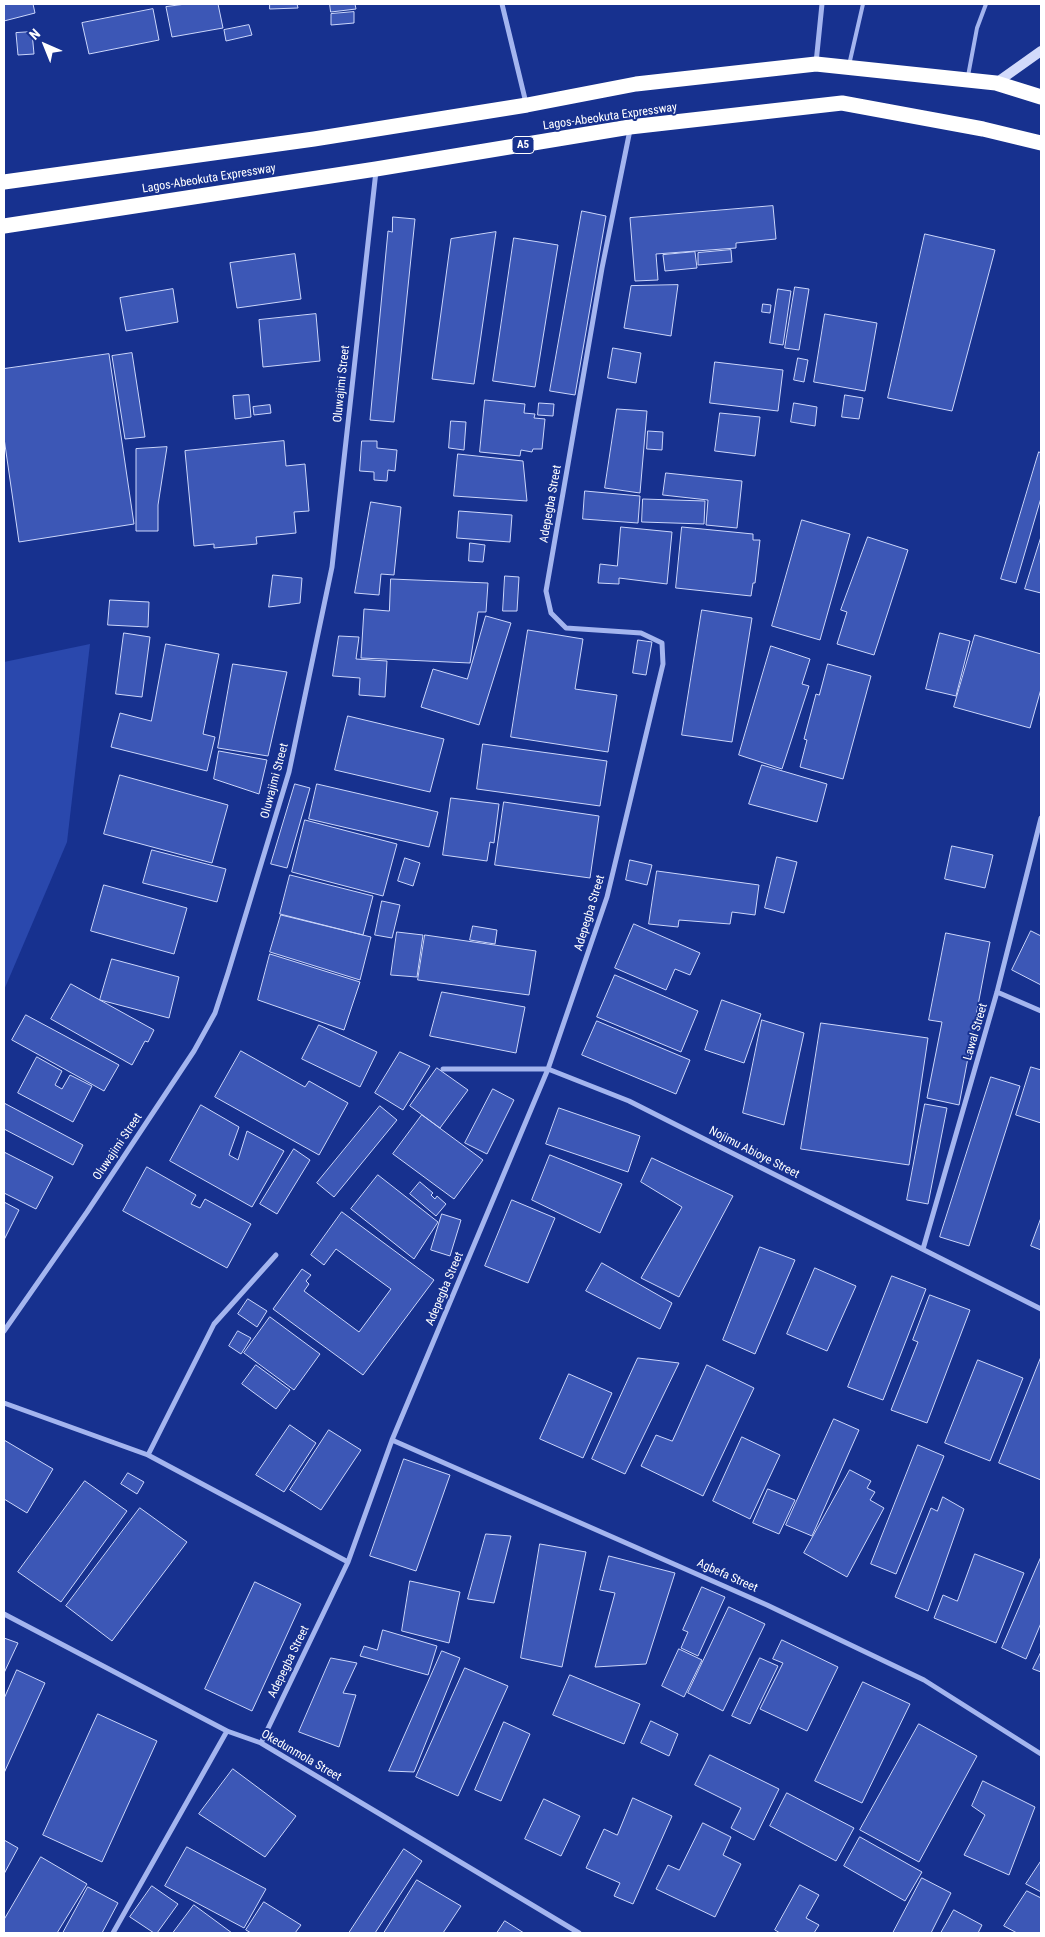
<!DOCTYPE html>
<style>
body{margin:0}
#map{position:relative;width:1045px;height:1937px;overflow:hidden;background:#17318f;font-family:"Roboto Condensed",sans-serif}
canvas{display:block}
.frame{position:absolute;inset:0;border:5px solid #fff;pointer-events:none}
.north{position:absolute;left:20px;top:20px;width:50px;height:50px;-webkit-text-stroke:4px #17318f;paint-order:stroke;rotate:316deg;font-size:14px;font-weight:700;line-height:20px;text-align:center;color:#fff}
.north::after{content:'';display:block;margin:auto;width:18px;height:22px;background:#fff;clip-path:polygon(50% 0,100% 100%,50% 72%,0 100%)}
</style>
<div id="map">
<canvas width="1045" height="1937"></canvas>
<div class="frame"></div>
<div class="north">N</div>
</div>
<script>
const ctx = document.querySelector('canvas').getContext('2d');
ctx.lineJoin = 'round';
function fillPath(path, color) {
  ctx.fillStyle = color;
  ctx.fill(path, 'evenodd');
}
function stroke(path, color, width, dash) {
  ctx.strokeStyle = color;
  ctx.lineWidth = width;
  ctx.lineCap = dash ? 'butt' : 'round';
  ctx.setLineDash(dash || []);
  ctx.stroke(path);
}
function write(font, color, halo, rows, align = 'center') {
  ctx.font = font + ' "Roboto Condensed",sans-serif';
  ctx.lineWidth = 4;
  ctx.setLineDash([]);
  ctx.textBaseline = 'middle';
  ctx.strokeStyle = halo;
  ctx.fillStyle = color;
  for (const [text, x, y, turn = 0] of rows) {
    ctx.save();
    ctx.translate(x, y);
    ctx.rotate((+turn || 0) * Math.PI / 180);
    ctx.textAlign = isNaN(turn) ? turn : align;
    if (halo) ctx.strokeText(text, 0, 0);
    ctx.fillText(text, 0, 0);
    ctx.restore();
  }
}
const green = new Path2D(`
 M90,644L67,842L4,990V662Z`);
const building = new Path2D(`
 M4,4H33L35,13L4,21Z
 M186,4H218L223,28L172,37L166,7Z
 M270,4H297L298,8L270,9Z
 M330,4H355L356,9L331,12Z
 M153,9L159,40L89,54L82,23Z
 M354,12V23L331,25V14Z
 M249,25L252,35L226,41L224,30Z
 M32,32L34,54L18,55L16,33Z
 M773,206L776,239L736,243V248L656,254L658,280L635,281L630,218Z
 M582,211L606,216L575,395L550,391Z
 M393,217L415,219L394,422L370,420L388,231L392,232Z
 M496,232L474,384L432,379L451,239Z
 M925,234L995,250L952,411L888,398Z
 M514,238L558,245L535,387L493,381Z
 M731,250L732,262L698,265V253Z
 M695,252L697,268L665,271L663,255Z
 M295,254L301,299L237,308L230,263Z
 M678,285L671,336L624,328L631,286Z
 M795,287L809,289L799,350L785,348Z
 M173,289L178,322L126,331L120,298Z
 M778,289L791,291L783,345L770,343Z
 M763,304L771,305L770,313L762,312Z
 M316,314L320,361L263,367L259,320Z
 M825,314L877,323L865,391L814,382Z
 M613,348L641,353L636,383L608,378Z
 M132,353L145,437L125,439L112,356Z
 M109,354L134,524L19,542L4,438V369Z
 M798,358L808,360L804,382L794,380Z
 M715,362L783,370L778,411L710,403Z
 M249,395L251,417L235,419L233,396Z
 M845,395L863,398L859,419L842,417Z
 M485,400L525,404L524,413L535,414L534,418L545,419L542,449H533L532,452L521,450L520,456L480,452Z
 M539,403L554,404L553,416L538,415Z
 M794,403L817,407L815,426L791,422Z
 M270,405L271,413L254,415L253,407Z
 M617,409L647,411L640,493L605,488Z
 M720,413L760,417L755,456L715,451Z
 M451,421L466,422L464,450L449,448Z
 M648,431L663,432L662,450L647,449Z
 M284,441L286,466L305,464L309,511L294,512L296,533L256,537L257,544L214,548V544L194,546L185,451Z
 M362,441H377V448L397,450L395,471L388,470L387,481L374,480V472L360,471Z
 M167,447L158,505V531H136V449Z
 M1039,452L1041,453V498L1016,583L1001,579Z
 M458,454L523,461L527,501L454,496Z
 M666,473L742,481L737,528L706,525L708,500L663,495Z
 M585,491L640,496L638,523L583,519Z
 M643,499L705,501L704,524L642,522Z
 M371,502L401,507L394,575L381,574L379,595L355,593Z
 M459,511L512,515L510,542L457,538Z
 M802,520L850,534L820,640L772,626Z
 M621,527L672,532L667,584L619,578V584L598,583L600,564L617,566Z
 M682,527L753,534V540H760L755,583H753L751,596L676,588Z
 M868,537L908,550L874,655L837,644L847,612L841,610Z
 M1041,537V593L1025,589Z
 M470,543L485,545L483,562L469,561Z
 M273,575L302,578L300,603L269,607Z
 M505,576L519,577L517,611H503Z
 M391,579L488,583L486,612H478L470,663L361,658L364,609L389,611Z
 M110,600L149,602L148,627L108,625Z
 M702,610L752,618L732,742L682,735Z
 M486,616L511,623L479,725L421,707L433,669L467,679Z
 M528,630L583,639L575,689L617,695L608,752L511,737Z
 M124,633L150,637L142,697L116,694Z
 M940,633L970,641L956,696L926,689Z
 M975,635L1041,654V689L1030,728L954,707Z
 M339,636L359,637L356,659L387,661L385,697L359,695L360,678L333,676Z
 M638,640L652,642L646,675L633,673Z
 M166,644L219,654L203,734L215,737L207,771L111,747L120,713L151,721Z
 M771,646L810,659L802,684L809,686L782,769L739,755Z
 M233,664L287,672L268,756L218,748Z
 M828,664L871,676L843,779L800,767L807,740L804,739L816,694L819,695Z
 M348,716L444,739L430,792L335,770Z
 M483,744L607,761L600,806L477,789Z
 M219,751L267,760L259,794L214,779Z
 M762,765L827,784L817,822L749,804Z
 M120,775L228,805L212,863L104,834Z
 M295,784L310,788L287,868L271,864Z
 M317,784L438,812L429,847L309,819Z
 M451,798L499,804L494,843L490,842L487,861L443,855Z
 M504,802L599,816L590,878L495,865Z
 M305,820L397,844L383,896L292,872Z
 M952,846L993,855L985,888L945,879Z
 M152,850L226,869L217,902L143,883Z
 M777,857L797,862L784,913L765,908Z
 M405,858L420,863L413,886L398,881Z
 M630,860L652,865L647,885L626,880Z
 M657,871L759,885L755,915L732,912L730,924L679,920L678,927L649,924Z
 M290,875L373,896L363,935L280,914Z
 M104,885L187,908L174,954L91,931Z
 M382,901L400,905L392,938L375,935Z
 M281,915L371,937L360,980L270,952Z
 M634,924L700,953L690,975L675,969L666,990L615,968Z
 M473,926L497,930L495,944L470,940Z
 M1031,931L1041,936V985L1012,970Z
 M397,932L423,935L417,977L391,975Z
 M946,933L990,942L959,1105L927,1098L942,1022L929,1020Z
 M425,935L536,951L529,995L418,980Z
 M270,954L360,982L344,1030L258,1000Z
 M112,959L179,977L169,1018L100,1000Z
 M615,975L698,1011L681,1052L597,1017Z
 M71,984L154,1030L148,1042L145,1041L132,1065L51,1019Z
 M442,992L525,1007L516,1053L430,1036Z
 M722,1000L761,1014L744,1063L705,1050Z
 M26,1015L119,1065L104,1091L12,1040Z
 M762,1020L804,1033L784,1125L743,1113Z
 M597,1021L690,1060L676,1094L582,1055Z
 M821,1023L928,1038L909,1165L801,1149Z
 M319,1025L377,1052L360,1087L302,1059Z
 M241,1051L305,1087L309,1081L348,1103L319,1155L215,1097Z
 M400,1052L430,1066L403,1110L375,1093Z
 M37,1057L62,1071L55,1085L62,1089L70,1075L92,1086L73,1122L18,1093Z
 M1031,1067L1041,1070V1123L1016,1115Z
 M437,1068L468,1090L440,1128L410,1106Z
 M991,1077L1020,1086L969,1246L940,1237Z
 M493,1089L514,1100L487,1154L465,1143Z
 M4,1103L83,1145L73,1165L4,1129Z
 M925,1104L947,1108L928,1204L907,1200Z
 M201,1105L239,1127L229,1155L238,1160L247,1131L284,1151L252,1207L170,1161Z
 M380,1106L397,1120L334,1197L317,1183Z
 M559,1108L640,1136L628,1172L546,1144Z
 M422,1115L483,1160L454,1199L393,1154Z
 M294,1149L310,1160L277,1214L260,1204Z
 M4,1152L53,1177L36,1209L4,1193Z
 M550,1155L622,1184L600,1233L532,1200Z
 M652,1158L733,1196L679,1297L641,1278L682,1207L641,1182Z
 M147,1167L196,1195L191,1204L200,1208L205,1199L251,1224L227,1268L123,1211Z
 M378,1175L438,1222L414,1259L351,1209Z
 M420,1182L433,1193L431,1195L435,1199L437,1196L446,1204L436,1216L410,1194Z
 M512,1200L555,1218L528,1283L485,1266Z
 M4,1202L19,1210L4,1240Z
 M342,1212L434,1280L363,1375L273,1309L302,1269L311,1275L306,1281L309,1284L304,1291L359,1332L391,1289L336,1249L324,1265L311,1255Z
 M442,1214L461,1220L450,1256L431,1250Z
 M1041,1218V1250L1031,1246Z
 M760,1247L795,1260L755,1354L723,1340Z
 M602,1263L672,1303L660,1329L586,1291Z
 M815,1268L856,1286L827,1351L787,1334Z
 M892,1276L926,1289L883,1400L848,1387Z
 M930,1295L970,1310L927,1423L891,1410L918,1342L913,1340Z
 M248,1299L267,1311L257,1327L238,1314Z
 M270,1317L320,1354L294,1390L244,1353Z
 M238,1331L251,1338L241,1354L229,1346Z
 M1041,1357V1480L999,1463Z
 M638,1358L679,1363L625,1474L592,1459Z
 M978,1360L1023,1378L990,1461L945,1443Z
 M256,1365L290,1390L276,1409L242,1384Z
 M707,1365L754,1388L703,1496L641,1466L656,1435L672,1441Z
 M569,1374L612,1393L583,1458L540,1439Z
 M834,1419L859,1430L812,1536L786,1525Z
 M290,1425L316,1443L284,1492L256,1475Z
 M329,1430L361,1450L321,1510L290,1490Z
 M742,1437L780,1455L750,1519L713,1501Z
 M4,1440L53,1469L27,1513L4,1499Z
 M918,1445L944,1456L896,1574L871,1564Z
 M404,1459L450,1475L416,1571L370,1556Z
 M850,1470L871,1481L867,1488L875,1492L870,1500L884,1508L847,1577L804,1553Z
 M128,1473L144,1482L137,1494L121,1484Z
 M85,1481L127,1511L61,1602L18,1572Z
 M768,1489L795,1500L779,1534L753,1523Z
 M943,1497L964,1509L928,1611L895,1597L931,1508L937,1511Z
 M140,1508L187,1542L112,1641L66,1606Z
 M486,1534L511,1536L494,1603L468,1599Z
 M540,1544L586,1552L562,1667L521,1658Z
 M975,1554L1024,1573L996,1643L934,1618L943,1595L957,1601Z
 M609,1556L675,1573L646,1664L595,1667L615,1593L600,1590Z
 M1041,1557V1623L1026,1659L1002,1648Z
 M410,1581L460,1592L449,1643L402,1631Z
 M255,1582L301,1604L252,1711L205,1689Z
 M702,1587L725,1597L698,1656L681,1648L688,1632L683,1630Z
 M729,1607L765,1624L723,1711L688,1693Z
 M383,1630L437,1646L428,1675L360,1656L364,1646L377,1650Z
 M4,1638L18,1643L4,1673Z
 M782,1640L838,1667L807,1731L760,1709L783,1663L773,1659Z
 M679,1649L702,1660L684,1697L662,1686Z
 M442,1651L460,1658L414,1772L389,1771Z
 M1041,1652V1672L1033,1669Z
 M331,1658L357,1663L343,1693L356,1695L339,1747L299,1732Z
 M760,1658L778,1666L750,1724L732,1716Z
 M465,1668L508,1686L458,1796L416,1777Z
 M17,1670L45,1683L4,1773V1699Z
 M570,1675L640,1704L624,1744L553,1715Z
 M863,1682L910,1704L862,1803L815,1781Z
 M98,1714L157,1741L102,1862L43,1835Z
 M651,1721L678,1734L669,1756L641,1743Z
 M504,1722L530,1734L501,1801L475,1790Z
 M919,1724L977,1756L919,1862L860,1830Z
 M710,1755L779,1789L754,1840L731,1828L741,1808L695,1785Z
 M233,1769L296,1816L265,1857L199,1814Z
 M983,1781L1035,1807L1009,1875L964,1855L985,1815L972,1806Z
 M787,1793L854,1828L836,1861L770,1826Z
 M633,1798L672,1816L633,1904L614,1896L620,1883L586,1868L604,1829L617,1835Z
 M544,1799L580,1816L561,1856L525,1839Z
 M703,1823L731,1837L723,1855L741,1864L715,1917L656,1889L668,1865L679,1870Z
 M860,1837L922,1872L905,1901L844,1866Z
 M4,1840L18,1848L4,1874Z
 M187,1847L266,1889L244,1928L165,1886Z
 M404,1849L422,1861L375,1933H349Z
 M41,1857L87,1884L57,1933H4V1920Z
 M1041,1861V1892L1026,1884Z
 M922,1878L951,1893L931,1933H893Z
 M417,1880L461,1906L443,1933H384Z
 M800,1885L819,1895L806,1918L819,1925L814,1933H780L775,1930Z
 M152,1886L178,1904L157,1933H154L130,1917Z
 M88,1887L118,1903L102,1933H63Z
 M1027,1891L1041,1898V1933H1017L1004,1926Z
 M264,1902L301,1925L295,1933H251L246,1930Z
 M194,1905L232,1933H173Z
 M954,1910L982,1925L978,1933H941Z
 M505,1921L524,1933H497Z`);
const lane = new Path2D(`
 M849,65L863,4
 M968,76L977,28L986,4`);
const street = new Path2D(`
 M502,4L526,103
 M816,63L822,4
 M997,992L1041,1011
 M443,1069H548L629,1101L1041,1309
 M923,1249L997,992L1041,818
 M4,1331L87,1212L194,1051L215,1013L228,973L289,772L332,567L376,171
 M4,1403L148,1455L348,1562
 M392,1440L767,1605L924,1680L1041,1754
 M148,1455L214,1324L276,1255
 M4,1614L227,1731L261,1743L579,1933
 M261,1743L348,1562L392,1440L548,1069L607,897L663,664L662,643L641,633L566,628L551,613L546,591L602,268L630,130
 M113,1933L227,1731`);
const secondary = new Path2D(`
 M996,83L1041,51`);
const highway = new Path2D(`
 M4,182L314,139L527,105L636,84L816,64L996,83L1041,97
 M4,226L376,169L630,127L842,103L983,129L1041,143`);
const shields = [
 [523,145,22]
];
const shieldNames = [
 ["A5",523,145]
];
const streetNames = [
 ["Lagos-Abeokuta Expressway",610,117,-8],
 ["Lagos-Abeokuta Expressway",209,179,-9],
 ["Oluwajimi Street",342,384,-84],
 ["Adepegba Street",551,504,-80],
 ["Oluwajimi Street",275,781,-75],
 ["Adepegba Street",590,913,-73],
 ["Lawal Street",976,1032,-74],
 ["Oluwajimi Street",118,1147,-56],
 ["Nojimu Abioye Street",754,1153,27],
 ["Adepegba Street",445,1289,-67],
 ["Agbefa Street",727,1576,24],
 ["Adepegba Street",289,1662,-64],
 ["Okedunmola Street",301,1756,30]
];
fillPath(green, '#2a48ad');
fillPath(building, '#3c57b6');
stroke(building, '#cbd6fb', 1);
stroke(lane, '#a4b5ef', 4);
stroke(street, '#a4b5ef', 5);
stroke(secondary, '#d2dafb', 10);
stroke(highway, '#fff', 15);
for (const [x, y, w] of shields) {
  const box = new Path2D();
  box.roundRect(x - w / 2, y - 8.5, w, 17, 4);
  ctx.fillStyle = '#17318f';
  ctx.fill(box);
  stroke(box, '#fff', 1);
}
write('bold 11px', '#fff', null, shieldNames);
write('12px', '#fff', '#17318f', streetNames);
</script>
